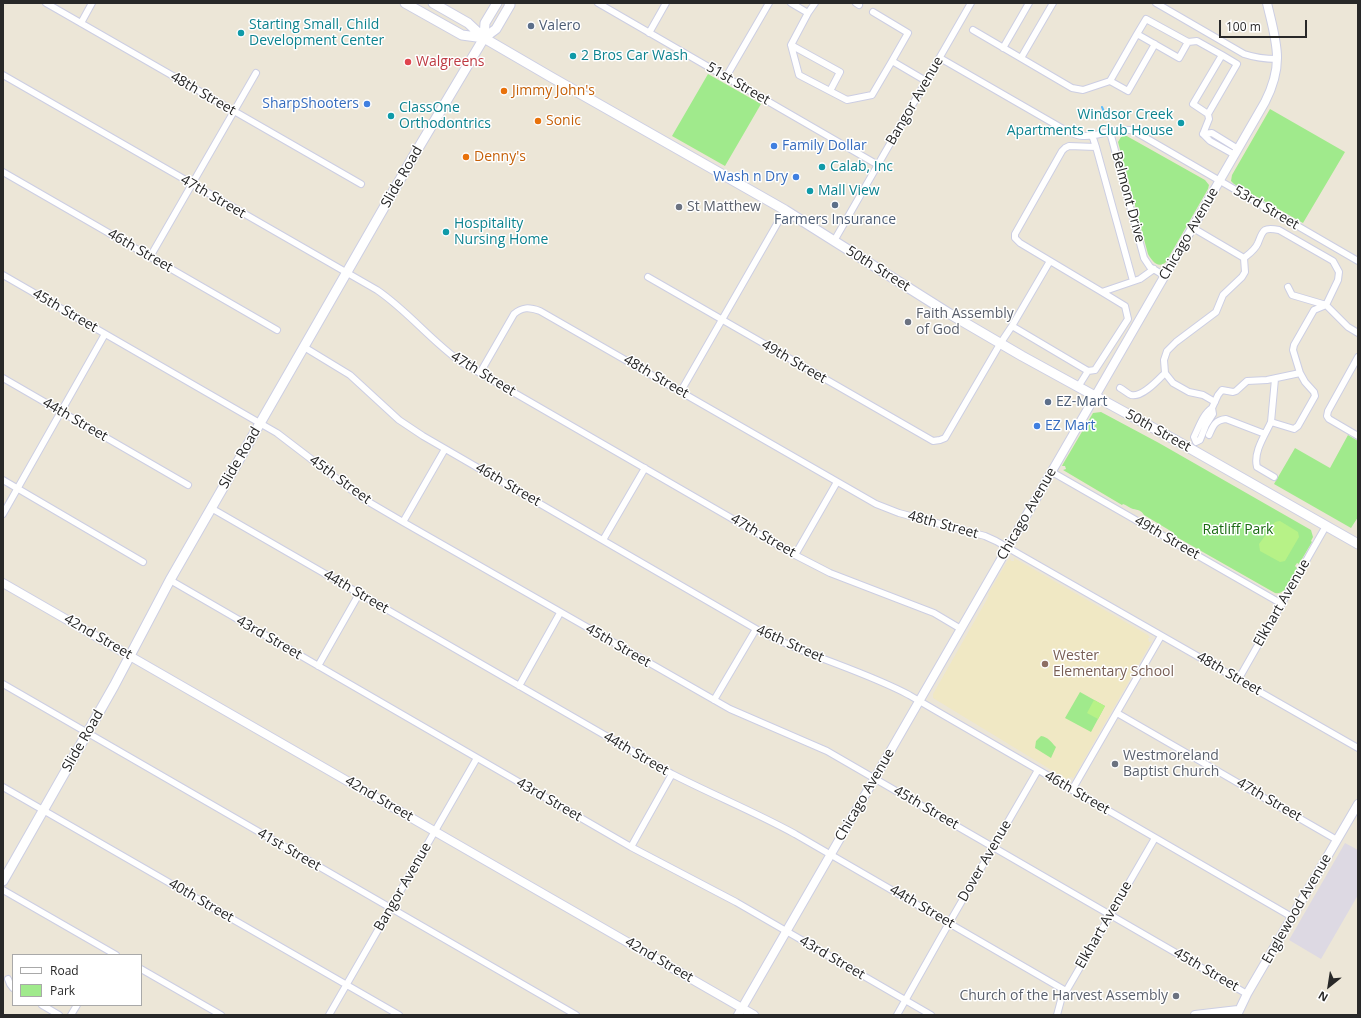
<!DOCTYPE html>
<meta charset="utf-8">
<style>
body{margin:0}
#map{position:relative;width:1361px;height:1018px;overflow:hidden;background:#ece6d7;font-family:"Open Sans",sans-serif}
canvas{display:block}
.frame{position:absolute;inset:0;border:4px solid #282828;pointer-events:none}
.legend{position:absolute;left:12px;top:954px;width:130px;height:52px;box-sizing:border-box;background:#fff;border:1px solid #a9a9a9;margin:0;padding:5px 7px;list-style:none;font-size:12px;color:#282828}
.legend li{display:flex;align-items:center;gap:8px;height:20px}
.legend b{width:20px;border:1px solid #a9a9a9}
.north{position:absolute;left:1309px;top:966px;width:40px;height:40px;-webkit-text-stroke:3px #fff;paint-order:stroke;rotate:210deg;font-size:11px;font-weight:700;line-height:16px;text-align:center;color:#282828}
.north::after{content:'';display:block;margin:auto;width:14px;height:18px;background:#282828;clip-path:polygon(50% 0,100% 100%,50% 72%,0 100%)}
.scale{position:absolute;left:1219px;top:20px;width:88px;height:18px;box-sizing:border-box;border:2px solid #282828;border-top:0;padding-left:5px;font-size:12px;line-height:14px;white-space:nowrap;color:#282828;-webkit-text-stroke:3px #fff;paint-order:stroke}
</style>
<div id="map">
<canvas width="1361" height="1018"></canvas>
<div class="frame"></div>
<ul class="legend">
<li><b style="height:5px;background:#fff"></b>Road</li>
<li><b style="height:11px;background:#a0ea8c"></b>Park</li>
</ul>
<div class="north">N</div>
<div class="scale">100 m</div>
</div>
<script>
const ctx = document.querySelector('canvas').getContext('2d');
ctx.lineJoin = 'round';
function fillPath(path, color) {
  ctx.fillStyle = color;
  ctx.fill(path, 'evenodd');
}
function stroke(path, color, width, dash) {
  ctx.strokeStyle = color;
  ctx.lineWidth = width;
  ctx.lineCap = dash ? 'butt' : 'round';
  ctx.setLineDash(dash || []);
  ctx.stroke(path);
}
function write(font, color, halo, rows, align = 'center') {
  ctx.font = font + ' "Open Sans",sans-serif';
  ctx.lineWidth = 3;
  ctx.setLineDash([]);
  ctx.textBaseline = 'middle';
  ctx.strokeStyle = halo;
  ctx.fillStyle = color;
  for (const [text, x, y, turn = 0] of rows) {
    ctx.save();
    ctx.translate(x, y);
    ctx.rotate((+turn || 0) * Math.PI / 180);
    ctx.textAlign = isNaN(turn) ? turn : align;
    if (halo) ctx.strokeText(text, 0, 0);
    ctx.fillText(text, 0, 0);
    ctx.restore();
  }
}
const industrial = new Path2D(`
 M1345,843L1358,850V895L1321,959L1289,940Z`);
const education = new Path2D(`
 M1014,558L1148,635L1150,638H1148L1149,642L1152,641L1073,779L1072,777L1066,779L933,698V694L986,601L989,595L988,594L1008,560L1010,559L1011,561H1014Z`);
const green = new Path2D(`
 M708,74L761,104L725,166L672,136Z
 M1270,109L1345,152L1303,223L1234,184L1231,181L1232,175Z
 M1125,135L1205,180L1209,185L1208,189L1166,262C1158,269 1152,261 1148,254L1118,142L1121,137Z
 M1101,412L1159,443L1311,530L1313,537L1311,541L1312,542L1299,564L1297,563L1295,566L1297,568C1293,576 1286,596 1275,593L1173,535L1174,533L1144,515C1141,510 1138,510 1133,509C1130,508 1126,505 1123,504L1122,505L1063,470L1066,469L1065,466H1062L1063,464L1093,413Z
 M1348,435L1358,441V517L1351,528L1274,484L1295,448L1330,468Z
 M1080,692L1105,706L1091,732L1065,718Z
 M1041,736C1048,737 1051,742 1056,747L1051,758L1035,748L1036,741Z`);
const pitch = new Path2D(`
 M1280,521L1298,532L1299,537L1285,561L1280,562L1260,551L1259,544L1275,522Z
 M1094,700L1105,706L1098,719L1087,713Z`);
const stream = new Path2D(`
 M1102,107L1107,119`);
const minor = new Path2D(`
 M46,3L361,184
 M598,3L878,165
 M791,3L808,13L791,45L799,75L847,100L872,95L892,61L926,81
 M856,3L859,5
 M1156,3L1244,54C1256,58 1265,59 1277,59
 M873,12L908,33L892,61
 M808,13L815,3
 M81,23L92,3
 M973,30L1072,88L1083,90L1110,81
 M649,33L666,3
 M1137,34L1110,81L1128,91L1155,44
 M1188,42L1146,19L1137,34L1179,58L1188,42L1197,41L1222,55
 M791,45L840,72L830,91
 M1003,48L1029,3
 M940,58L1065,130C1071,133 1077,136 1083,136C1100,137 1117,126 1134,131L1358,261
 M1021,58L1053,3
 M3,75L377,290C408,311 431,341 461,362L795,555L830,573L934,613L961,629
 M726,77L769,3
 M1110,132L1144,258L1150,267L1165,276
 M1203,134L1209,119L1208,114L1193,104L1222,55L1237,64L1208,114
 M1203,134L1212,133L1238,149
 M1203,134L1210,141L1235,155
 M1092,135L1096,147L1069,146L1065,148L1062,151L1015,234V238L1020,243L1102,292L1140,279L1154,269
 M1096,147L1133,281
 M3,172L277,330
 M1193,228L1244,258L1245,272L1242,277L1223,295L1216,312L1176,342L1167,351L1164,360L1165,373L1173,383L1189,392L1203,395L1215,402
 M834,241L971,3
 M150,257L256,73
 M1244,258C1249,254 1255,250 1258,243C1263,230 1263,227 1279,230L1333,261L1339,272L1338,280L1326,305L1292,295L1288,287
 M1050,261L1012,326L1088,371L1095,370L1128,319L1125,306L1102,292
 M3,275L277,433L362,498L403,522L730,709L827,751L1247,994
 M648,277L933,441L940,440L945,438L1000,344L1012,326
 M304,347L350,375L399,420L423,436L756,629C805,656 860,669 909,695L1292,917
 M1358,357L1328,411L1327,416L1329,419L1358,436
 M480,373L514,314C522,307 529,307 540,311L876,504L899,513L985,536L996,541L1358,748
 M3,378L188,485
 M1275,379L1271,422L1294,429L1298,426L1315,396L1314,392L1305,382L1300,373
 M1078,387L1088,371
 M1120,388C1124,390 1128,394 1131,395C1142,398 1158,380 1165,373
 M681,391L785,210
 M1212,408L1218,395L1222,390L1233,392L1236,391L1247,381L1267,380L1300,373L1293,350L1294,345L1314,310L1326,305L1348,327L1358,333
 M1212,408L1213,414L1206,425L1200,440L1196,442L1194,437C1199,427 1203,414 1212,408Z
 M1271,422C1265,435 1253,452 1257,467L1274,477
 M1209,435C1213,426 1215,420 1226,419L1265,434
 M1052,472L1282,604
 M3,480L143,562
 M211,508L672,774C713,795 755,812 795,834L1066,991
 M3,514L105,334
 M403,522L445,449
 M603,540L645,468
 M795,555L837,482
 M170,580L631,847L736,902L931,1015
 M318,666L359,594
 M1238,680L1326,526
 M3,684L576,1015
 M519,686L560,613
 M714,700L756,629
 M1117,713L1337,840
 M3,787L399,1015
 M1072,790L1161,636
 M631,847L672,774
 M3,890L116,955
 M141,969L221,1015
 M8,979L10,984L13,988
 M42,1005L59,1015
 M71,1015L77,1005
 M329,1015L477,758
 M897,1015L941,937L1038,770
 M1057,1015L1061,1000L1155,838`);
const tertiary = new Path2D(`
 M3,583L754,1015
 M738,1015L1265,102C1285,63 1276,42 1267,3
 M1195,1015L1238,1010
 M1237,1015L1247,994L1358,804`);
const secondary = new Path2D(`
 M405,3L462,35L484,38
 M433,3L468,23L484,38L551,77L785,210L950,314L1022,356L1177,441L1358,544
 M484,38L485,23L497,3
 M3,881L114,686L170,580L413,157L484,38L496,29L510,5L509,3`);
const markers = [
 [531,26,4,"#5c6f8a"],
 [241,33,4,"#0f9aa8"],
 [573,56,4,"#0f9aa8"],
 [408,62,4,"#e0444e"],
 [504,91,4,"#e8710a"],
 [367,104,4,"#3f7fe0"],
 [391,116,4,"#0f9aa8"],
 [538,121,4,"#e8710a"],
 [1181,123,4,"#0f9aa8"],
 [774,146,4,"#3f7fe0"],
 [466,157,4,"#e8710a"],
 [822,167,4,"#0f9aa8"],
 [796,177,4,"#3f7fe0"],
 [810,191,4,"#0f9aa8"],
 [835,205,4,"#5c6f8a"],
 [679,207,4,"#6b7280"],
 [446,232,4,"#0f9aa8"],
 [908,322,4,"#6b7280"],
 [1048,402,4,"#5c6f8a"],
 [1037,426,4,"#3f7fe0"],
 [1045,664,4,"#8d6e63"],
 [1115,764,4,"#6b7280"],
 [1176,996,4,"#6b7280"]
];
const cultureNames = [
 ["Starting Small, Child",249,25],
 ["Development Center",249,41],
 ["2 Bros Car Wash",581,56],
 ["ClassOne",399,108],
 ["Orthodontrics",399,124],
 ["Windsor Creek",1173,115,"right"],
 ["Apartments – Club House",1173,131,"right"],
 ["Calab, Inc",830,167],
 ["Mall View",818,191],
 ["Hospitality",454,224],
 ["Nursing Home",454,240]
];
const serviceNames = [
 ["Valero",539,26],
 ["Farmers Insurance",835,220,"center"],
 ["EZ-Mart",1056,402]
];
const healthNames = [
 ["Walgreens",416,62]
];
const streetNames = [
 ["51st Street",738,84,30],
 ["48th Street",203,94,30],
 ["Bangor Avenue",915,101,-60],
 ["Slide Road",402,177,-60],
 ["47th Street",213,197,30],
 ["Belmont Drive",1128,197,75],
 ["53rd Street",1266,208,30],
 ["Chicago Avenue",1189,234,-60],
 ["46th Street",140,251,30],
 ["50th Street",878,269,32],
 ["45th Street",65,311,30],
 ["49th Street",794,362,30],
 ["47th Street",483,374,31],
 ["48th Street",656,377,30],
 ["44th Street",75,420,30],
 ["50th Street",1158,431,29],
 ["Slide Road",240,458,-60],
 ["45th Street",340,480,36],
 ["46th Street",508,485,30],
 ["Chicago Avenue",1027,514,-60],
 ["48th Street",943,525,15],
 ["47th Street",763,536,30],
 ["49th Street",1167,538,30],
 ["44th Street",356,592,30],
 ["Elkhart Avenue",1282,603,-60],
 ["42nd Street",98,637,30],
 ["43rd Street",269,638,30],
 ["46th Street",790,644,24],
 ["45th Street",618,646,30],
 ["48th Street",1229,674,30],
 ["Slide Road",83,741,-60],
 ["44th Street",636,754,30],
 ["46th Street",1077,793,30],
 ["Chicago Avenue",865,795,-60],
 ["42nd Street",379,799,30],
 ["43rd Street",549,800,30],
 ["47th Street",1269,800,30],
 ["45th Street",926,808,30],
 ["41st Street",289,850,30],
 ["Dover Avenue",985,861,-60],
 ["Bangor Avenue",403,887,-60],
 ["40th Street",201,901,30],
 ["44th Street",922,907,30],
 ["Englewood Avenue",1297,909,-60],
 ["Elkhart Avenue",1104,925,-60],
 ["43rd Street",832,958,30],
 ["42nd Street",659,960,30],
 ["45th Street",1206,970,30]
];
const foodNames = [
 ["Jimmy John's",512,91],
 ["Sonic",546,121],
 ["Denny's",474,157]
];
const shopNames = [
 ["SharpShooters",359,104],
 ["Family Dollar",782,146,"left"],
 ["Wash n Dry",788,177],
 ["EZ Mart",1045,426,"left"]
];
const worshipNames = [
 ["St Matthew",687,207],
 ["Faith Assembly",916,314],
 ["of God",916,330],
 ["Westmoreland",1123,756],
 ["Baptist Church",1123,772],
 ["Church of the Harvest Assembly",1168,996,"right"]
];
const parkNames = [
 ["Ratliff Park",1238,530]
];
const educationNames = [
 ["Wester",1053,656],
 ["Elementary School",1053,672]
];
fillPath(industrial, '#ddd9e3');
fillPath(education, '#f0e8c4');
fillPath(green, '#a0ea8c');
fillPath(pitch, '#b7f287');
stroke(stream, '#5dbdfb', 2);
stroke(minor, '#cccee3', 8);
stroke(tertiary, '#cccee3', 10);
stroke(secondary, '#cccee3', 11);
stroke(minor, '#fff', 6);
stroke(tertiary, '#fff', 8);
stroke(secondary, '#fff', 9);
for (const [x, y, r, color] of markers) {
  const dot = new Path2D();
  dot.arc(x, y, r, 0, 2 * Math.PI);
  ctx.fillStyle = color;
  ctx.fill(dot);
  stroke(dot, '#fff', 1.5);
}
write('14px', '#0d838f', '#fff', cultureNames, 'left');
write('14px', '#4e5e75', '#fff', serviceNames, 'left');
write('14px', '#be3a42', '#fff', healthNames, 'left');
write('14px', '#282828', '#fff', streetNames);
write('14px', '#c56008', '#fff', foodNames, 'left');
write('14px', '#366cbe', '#fff', shopNames, 'right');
write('14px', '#5b616d', '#fff', worshipNames, 'left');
write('14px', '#186b11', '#fff', parkNames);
write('14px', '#785e54', '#fff', educationNames, 'left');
</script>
